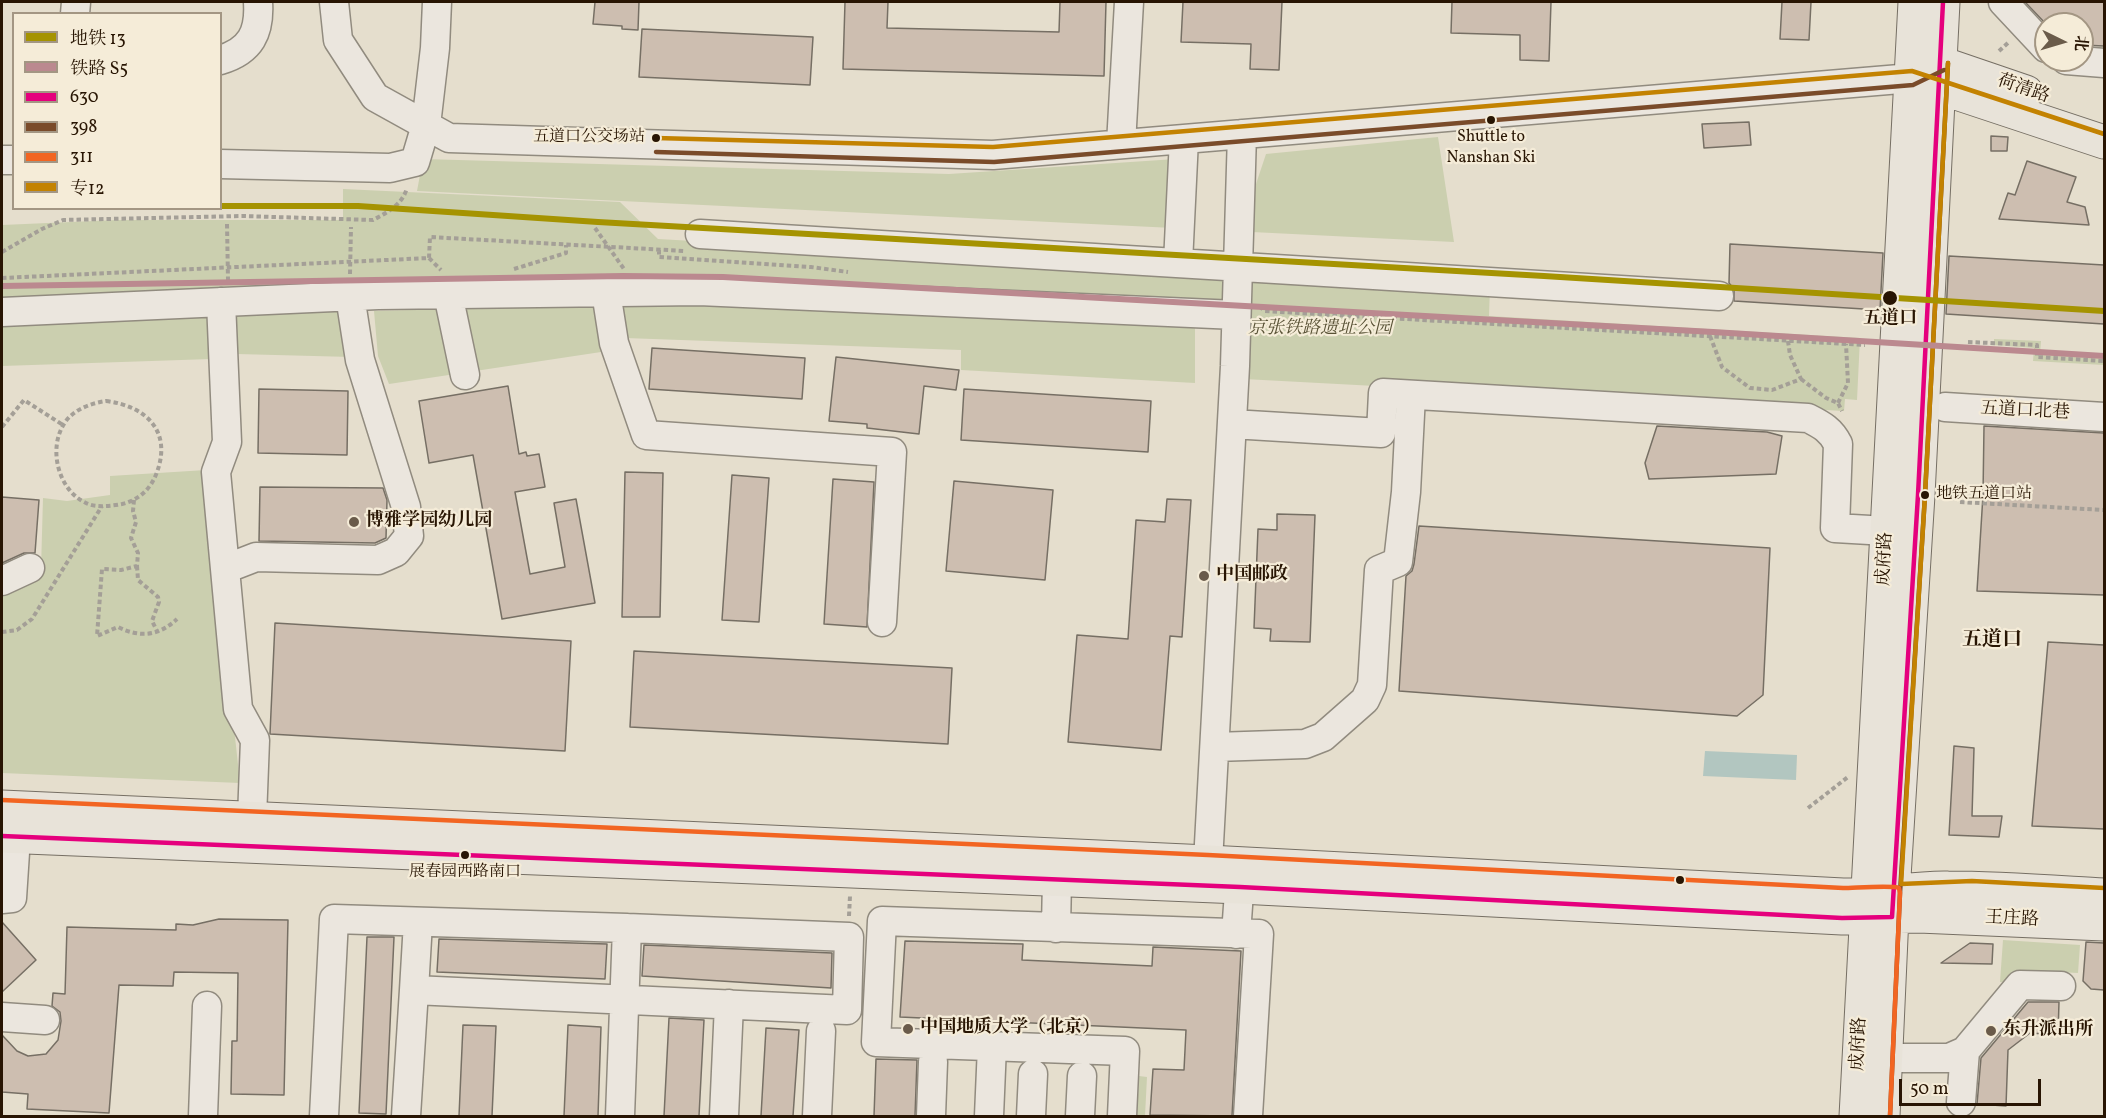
<!DOCTYPE html>
<meta charset="utf-8">
<style>
body{margin:0}
#map{position:relative;width:2106px;height:1118px;overflow:hidden;background:#e5decd;font-family:Vollkorn,"Noto Serif SC",serif}
canvas{display:block}
.frame{position:absolute;inset:0;border:3px solid #281503;pointer-events:none}
.legend{position:absolute;left:12px;top:12px;width:210px;height:198px;box-sizing:border-box;background:#f5ecd8;border:2px solid #a39683;margin:0;padding:8px 10px;list-style:none;font-size:18px;color:#281503}
.legend li{display:flex;align-items:center;gap:12px;height:30px}
.legend b{width:30px;border:2px solid #a39683}
.north{position:absolute;left:2034px;top:12px;width:60px;height:60px;box-sizing:border-box;background:#f5ecd8;border:2px solid #a39683;border-radius:50%;rotate:95deg;font-size:16px;font-weight:700;line-height:24px;text-align:center;color:#281503}
.north::after{content:'';display:block;margin:auto;width:21px;height:27px;background:#6a5b4a;clip-path:polygon(50% 0,100% 100%,50% 72%,0 100%)}
.scale{position:absolute;left:1899px;top:1079px;width:142px;height:27px;box-sizing:border-box;border:3px solid #281503;border-top:0;padding-left:8px;font-size:18px;line-height:21px;white-space:nowrap;color:#281503;-webkit-text-stroke:4px #f5ecd8;paint-order:stroke}
</style>
<div id="map">
<canvas width="2106" height="1118"></canvas>
<div class="frame"></div>
<ul class="legend">
<li><b style="height:8px;background:#a59301"></b>地铁 13</li>
<li><b style="height:8px;background:#bb898f"></b>铁路 S5</li>
<li><b style="height:8px;background:#e5007d"></b>630</li>
<li><b style="height:8px;background:#7a4b2a"></b>398</li>
<li><b style="height:8px;background:#f26522"></b>311</li>
<li><b style="height:8px;background:#c38201"></b>专12</li>
</ul>
<div class="north">北</div>
<div class="scale">50 m</div>
</div>
<script>
const ctx = document.querySelector('canvas').getContext('2d');
ctx.lineJoin = 'round';
function fillPath(path, color) {
  ctx.fillStyle = color;
  ctx.fill(path, 'evenodd');
}
function stroke(path, color, width, dash) {
  ctx.strokeStyle = color;
  ctx.lineWidth = width;
  ctx.lineCap = dash ? 'butt' : 'round';
  ctx.setLineDash(dash || []);
  ctx.stroke(path);
}
function write(font, color, halo, rows, align = 'center') {
  ctx.font = font + ' Vollkorn,"Noto Serif SC",serif';
  ctx.lineWidth = 4.5;
  ctx.setLineDash([]);
  ctx.textBaseline = 'middle';
  ctx.strokeStyle = halo;
  ctx.fillStyle = color;
  for (const [text, x, y, turn = 0] of rows) {
    ctx.save();
    ctx.translate(x, y);
    ctx.rotate((+turn || 0) * Math.PI / 180);
    ctx.textAlign = isNaN(turn) ? turn : align;
    if (halo) ctx.strokeText(text, 0, 0);
    ctx.fillText(text, 0, 0);
    ctx.restore();
  }
}
const green = new Path2D(`
 M1438,137L1454,242L1252,232V196L1266,154Z
 M423,159L949,174L1176,159L1173,228L417,191Z
 M343,189L620,202L658,239L1490,286L1489,316L1860,338L1857,400L1845,399L1844,411L1244,379L1247,310L660,280L2,303V225L117,220H343Z
 M621,302L1195,322V383L961,370V350L625,338Z
 M593,305L601,352L389,384L378,356L374,311Z
 M343,310L352,357L237,354L235,316Z
 M206,314L211,359L2,366V320Z
 M1994,339L2041,341L2040,354L2104,358V365L2033,361L2034,348L1994,345Z
 M206,470L240,783L2,773V588L41,569L43,498L67,501L110,495V476Z
 M2003,940L2080,945L2078,973L2059,972L2058,986L2000,982Z
 M1139,1076L1147,1077L1145,1116H1137Z`);
const water = new Path2D(`
 M1705,751L1797,755L1796,780L1703,776Z`);
const building = new Path2D(`
 M595,2H639L638,30L622,29V26L593,24Z
 M845,2H888L887,28L1059,32L1060,2H1106L1104,76L843,69Z
 M1183,2H1282L1279,70L1250,69L1251,44L1181,42Z
 M1452,2H1551L1549,61L1520,60V35L1451,33Z
 M1782,2H1811L1809,40L1780,39Z
 M2025,2H2104V46L2082,45V24H2046Z
 M642,29L813,37L810,85L639,77Z
 M1749,122L1751,145L1704,148L1702,124Z
 M1991,136L2008,137L2007,151H1991Z
 M2027,161L2076,177L2067,202L2085,207L2089,225L1999,219L2008,193L2015,195Z
 M1730,244L1883,253L1880,310L1734,301V289L1729,283Z
 M1949,256L2104,265V324L1946,314Z
 M652,348L805,358L802,399L649,389Z
 M836,357L959,370L956,390L924,386L919,434L867,428V424L829,421Z
 M508,386L519,454L526,452L527,456L539,454L545,487L515,492L530,574L565,567L554,503L576,499L595,603L502,619L473,455L429,463L419,401Z
 M259,389L348,391L347,455L258,453Z
 M964,389L1151,401L1148,452L961,440Z
 M1657,426L1767,432L1782,436L1776,474L1649,479L1645,463Z
 M1984,426L2104,433V595L1977,591L1983,495Z
 M625,472L663,473L660,617H622Z
 M732,475L769,478L759,622L722,620Z
 M833,479L874,482L867,627L824,624Z
 M954,481L1053,490L1045,580L946,571Z
 M260,487L383,488L387,500L386,538L375,543L259,541Z
 M2,497L39,500L35,553H24L2,563Z
 M1167,499L1191,500L1182,637L1170,636L1161,750L1068,742L1077,635L1128,639L1136,520L1165,522Z
 M1277,514L1315,515L1310,642L1270,641L1271,629L1254,628L1258,529L1277,530Z
 M1419,526L1770,548L1763,695L1737,716L1399,691L1406,576L1412,571L1414,564Z
 M275,623L571,641L565,751L270,734Z
 M2048,642L2104,645V829L2032,826Z
 M634,651L952,668L948,744L630,727Z
 M1954,746L1974,748L1972,816H2002L1999,837L1949,835Z
 M219,919L288,920L284,1095L231,1094L232,1041H237L238,973L174,972L173,986L119,985L109,1113L27,1109L28,1094L2,1092V1035L17,1051L28,1056L46,1054L58,1040L61,1021L60,1012L52,1006L53,993L65,994L67,927L176,930V924L193,925Z
 M2,922L36,960L2,992Z
 M367,937H394L386,1114L359,1113Z
 M439,939L607,944L605,979L437,972Z
 M905,941L1023,944L1022,960L1152,966L1153,947L1241,951L1232,1116L1150,1115L1153,1069L1184,1070L1186,1030L900,1017Z
 M2086,942L2104,943V990L2091,989L2083,981Z
 M1970,943L1993,944L1992,964L1941,963Z
 M644,945L832,953L831,988L642,976Z
 M2028,1002H2059L2058,1035L2030,1033L2008,1050L2006,1106L1977,1104L1981,1058Z
 M669,1018L704,1020L699,1116H664Z
 M463,1025L496,1026L492,1116H459Z
 M568,1025L601,1027L598,1116H564Z
 M766,1028L799,1030L793,1116H761Z
 M876,1059L917,1060L915,1116H874Z`);
const path = new Path2D(`
 M1999,51L2010,41
 M227,224L228,280
 M595,228L624,269
 M659,250V257L811,267L848,272
 M2,252L42,229L63,220L242,216L373,220C388,212 402,205 407,188
 M429,258L441,270
 M514,269L566,253V245
 M350,274L351,227
 M2,278L429,258L430,237L685,251
 M1260,306L1264,311L1865,345
 M1710,336L1722,367L1750,388L1772,390L1801,379L1790,355L1788,341
 M1968,342L2037,345V357L2104,361
 M1801,379L1826,398L1838,403L1842,411
 M106,401C146,406 172,431 157,472C151,489 139,500 122,504C111,506 95,508 86,503C58,490 48,449 64,424C72,410 91,403 106,401Z
 M1838,403L1848,383L1846,344
 M2,427L24,400L63,425
 M134,500L133,511L136,522L131,538L138,553L137,566L121,570L102,569L97,636L118,627C140,638 159,636 177,619
 M1960,502L2104,510
 M137,566L138,580L158,597L159,602L152,621L158,633
 M2,632L17,630L32,619L102,506
 M1808,808L1848,777
 M849,916L850,896`);
const minor = new Path2D(`
 M334,2L338,40L375,97L449,138L993,155L1912,78
 M2003,2L2046,48
 M75,14L76,2
 M220,60C251,51 260,32 258,2
 M2066,60L2104,63
 M1121,144L1129,2
 M2,160H14
 M220,164L390,168L415,162L426,125L435,48L437,2
 M700,234L1719,296
 M1178,263L1184,139
 M606,292L614,343L646,435L892,452L882,622
 M448,294L465,375
 M221,302L227,442L216,472L238,709L255,740L252,818
 M2,312L378,295L699,291L1236,315
 M1945,407L2104,417
 M1232,424L1381,433L1383,393L1808,418C1822,425 1831,430 1838,444L1835,528L1887,531
 M225,569L256,557L378,560L396,552L409,536L406,507L360,360L350,296
 M2,581L30,568
 M1215,747L1305,744L1323,737L1365,700L1372,685L1379,570L1398,562L1406,492L1411,395
 M1208,862L1235,366L1242,134
 M2,899L12,898L16,837
 M1056,928L1057,879
 M1236,934L1241,864
 M414,990L418,922
 M2,1017L45,1020
 M1885,1058H1949L1965,1051
 M1961,1102L1965,1051L2020,985L2061,986
 M203,1116L207,1006
 M324,1116L334,919L627,928L849,937L847,1010L414,990L406,1116
 M620,1116L627,928
 M724,1116L729,1004
 M817,1116L821,1031
 M931,1116L933,1062
 M989,1116L992,1046
 M1031,1116L1033,1074
 M1080,1116L1082,1076
 M1122,1116L1125,1051L876,1042L882,921L1259,934L1248,1116`);
const major = new Path2D(`
 M1941,63L2026,92
 M1920,81L2104,142
 M2,807L1208,862L1843,895C1878,896 1913,887 1948,888C2000,888 2052,892 2104,895
 M2,836L1240,887L1842,918L1919,916L2104,924
 M1856,1116L1915,2
 M1883,1116L1893,893L1918,495L1943,2`);
const bus1 = new Path2D(`
 M2,836L1240,887L1842,918L1892,917L1918,495L1943,2`);
const bus2 = new Path2D(`
 M656,152L994,162L1913,85L1944,70
 M1890,1116L1900,893L1925,495L1948,63`);
const bus3 = new Path2D(`
 M2,800L1208,855L1843,888C1854,888 1893,885 1899,888L1900,893L1890,1116`);
const bus4 = new Path2D(`
 M1948,63L1925,495L1901,884L1972,881L2104,888
 M656,138L993,147L1912,71L2104,134`);
const rail1 = new Path2D(`
 M2,286L623,276L723,277L1713,332L2104,356`);
const metro1 = new Path2D(`
 M220,206H358L598,222L1544,276L2104,311`);
const markers = [
 [1491,120,5,"#281503"],
 [656,138,5,"#281503"],
 [1890,298,8,"#281503"],
 [1925,495,5,"#281503"],
 [354,522,6,"#6a5b4a"],
 [1204,576,6,"#6a5b4a"],
 [465,855,5,"#281503"],
 [1680,880,5,"#281503"],
 [908,1029,6,"#6a5b4a"],
 [1991,1031,6,"#6a5b4a"]
];
const busNames = [
 ["五道口公交场站",645,138,"right"],
 ["Shuttle to",1491,138],
 ["Nanshan Ski",1491,159],
 ["地铁五道口站",1936,495,"left"],
 ["展春园西路南口",465,873]
];
const streetNames = [
 ["荷清路",2023,90,19],
 ["五道口北巷",2025,412,3],
 ["成府路",1886,559,-87],
 ["王庄路",2012,920,3],
 ["成府路",1860,1044,-87]
];
const stopNames = [
 ["五道口",1890,320]
];
const parkNames = [
 ["京张铁路遗址公园",1320,330]
];
const poiNames = [
 ["博雅学园幼儿园",366,522],
 ["中国邮政",1216,576],
 ["中国地质大学（北京）",920,1029],
 ["东升派出所",2003,1031]
];
const neighbourhoodNames = [
 ["五道口",1992,641]
];
fillPath(green, '#cbcfaf');
fillPath(water, '#b2c6c0');
fillPath(building, '#cdbeb0');
stroke(building, '#766f64', 1.5);
stroke(minor, '#918b7f', 31);
stroke(major, '#766f64', 35);
stroke(path, '#a49f97', 4, [4.5, 3]);
stroke(minor, '#ebe6de', 28);
stroke(major, '#e8e3d9', 33);
stroke(bus1, '#e5007d', 4.5);
stroke(bus2, '#7a4b2a', 4.5);
stroke(bus3, '#f26522', 4.5);
stroke(bus4, '#c38201', 4.5);
stroke(rail1, '#bb898f', 6);
stroke(metro1, '#a59301', 6);
for (const [x, y, r, color] of markers) {
  const dot = new Path2D();
  dot.arc(x, y, r, 0, 2 * Math.PI);
  ctx.fillStyle = color;
  ctx.fill(dot);
  stroke(dot, '#f5ecd8', 2);
}
write('16px', '#281503', '#f5ecd8', busNames);
write('18px', '#281503', '#f5ecd8', streetNames);
write('bold 18px', '#281503', '#f5ecd8', stopNames);
write('italic 18px', '#595236', '#f5ecd8', parkNames);
write('bold 18px', '#281503', '#f5ecd8', poiNames, 'left');
write('bold 20px', '#281503', '#f5ecd8', neighbourhoodNames);
</script>
